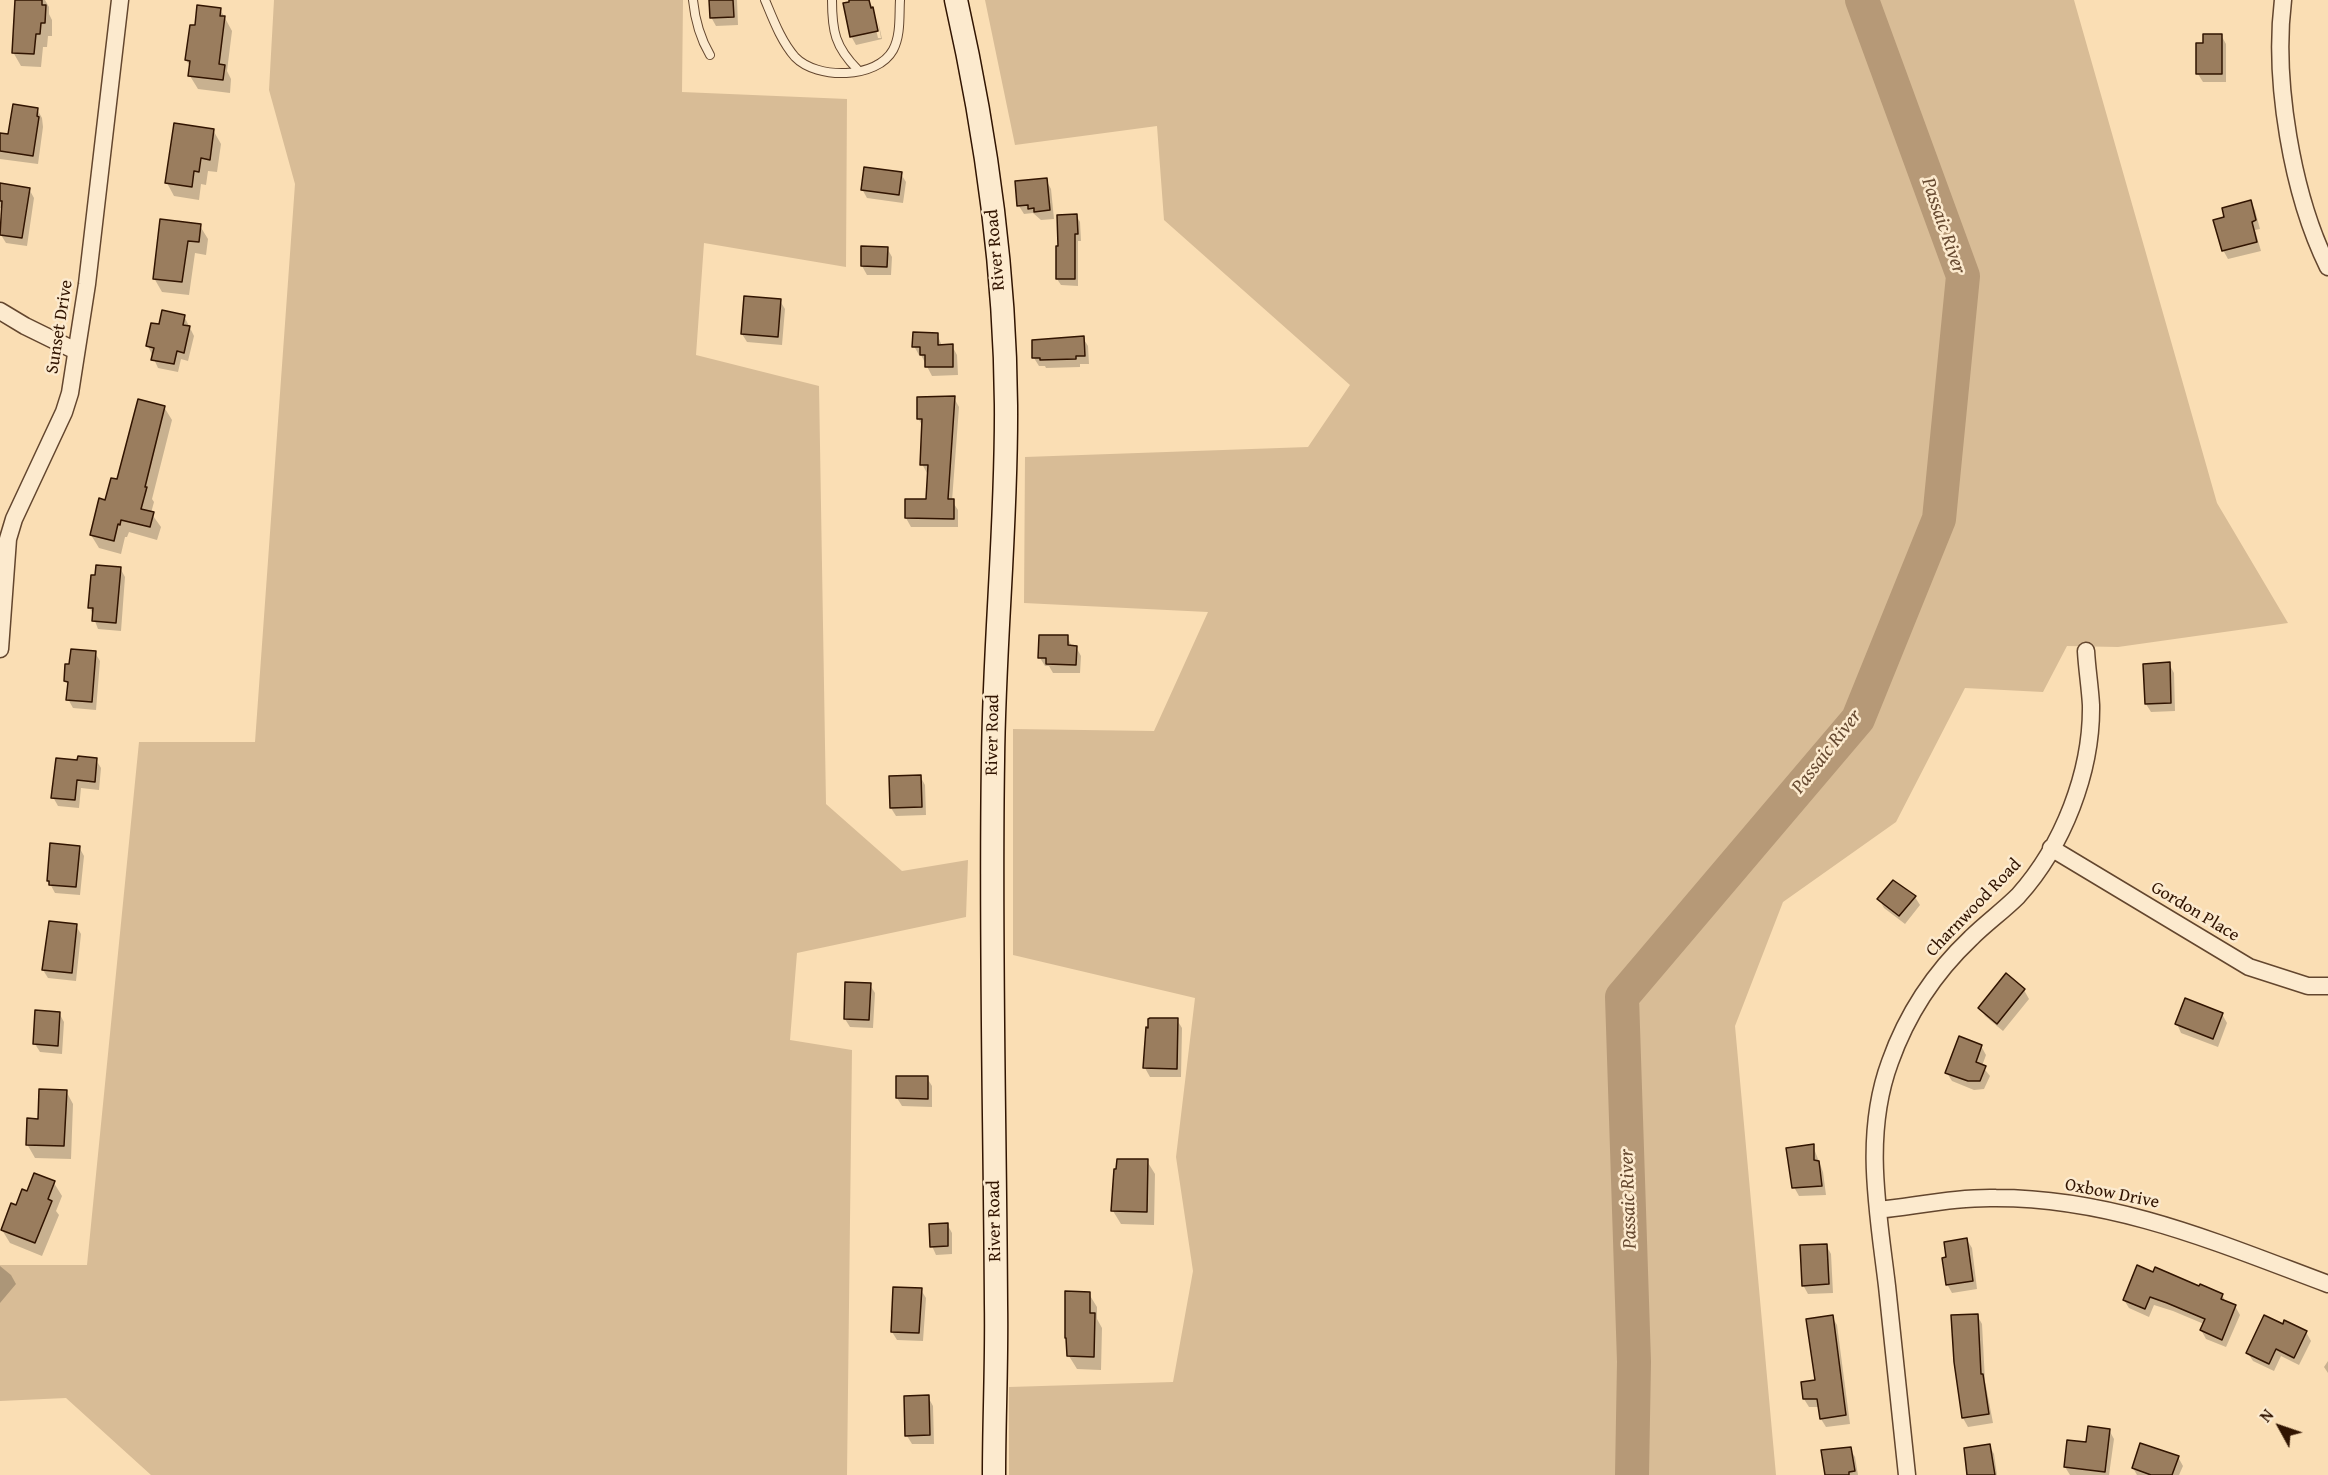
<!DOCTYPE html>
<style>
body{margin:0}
#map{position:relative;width:2328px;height:1475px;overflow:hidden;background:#fadeb4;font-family:"Gentium Book Plus",serif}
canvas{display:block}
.north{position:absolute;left:2250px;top:1397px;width:60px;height:60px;-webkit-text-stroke:4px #fceace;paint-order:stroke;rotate:310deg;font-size:16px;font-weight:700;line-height:24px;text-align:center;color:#311401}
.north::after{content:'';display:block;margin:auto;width:21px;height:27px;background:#311401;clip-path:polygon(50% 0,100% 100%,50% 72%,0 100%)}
</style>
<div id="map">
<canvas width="2328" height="1475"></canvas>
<div class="north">N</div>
</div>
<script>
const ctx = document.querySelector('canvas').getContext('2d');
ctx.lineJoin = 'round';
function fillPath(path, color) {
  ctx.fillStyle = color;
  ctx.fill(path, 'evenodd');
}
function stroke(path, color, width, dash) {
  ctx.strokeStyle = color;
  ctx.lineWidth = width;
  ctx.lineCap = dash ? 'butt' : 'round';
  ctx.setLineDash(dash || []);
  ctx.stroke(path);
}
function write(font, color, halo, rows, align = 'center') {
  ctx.font = font + ' "Gentium Book Plus",serif';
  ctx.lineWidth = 5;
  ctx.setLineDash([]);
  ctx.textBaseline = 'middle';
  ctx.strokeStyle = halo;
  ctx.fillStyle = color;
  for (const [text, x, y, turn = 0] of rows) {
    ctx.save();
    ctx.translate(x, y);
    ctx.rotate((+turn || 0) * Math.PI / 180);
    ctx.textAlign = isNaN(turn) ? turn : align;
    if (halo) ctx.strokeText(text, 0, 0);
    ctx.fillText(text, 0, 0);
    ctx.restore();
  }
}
const green = new Path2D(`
 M274,0H683L682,92L847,99L846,267L704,243L696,355L819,386L826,804L902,871L968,860L966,917L797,953L790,1040L852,1050L847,1475H151L66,1398L0,1401V1265H87L139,742H255L295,184L269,90Z
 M985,0H2074L2217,503L2288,623L2118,647L2067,646L2043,692L1965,688L1896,822L1783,902L1735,1026L1776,1475H1009V1387L1173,1382L1193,1271L1176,1157L1195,998L1013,955V729L1154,731L1208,612L1024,603L1025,457L1308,447L1350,385L1164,220L1157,126L1015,145Z`);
const shadow = new Path2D(`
 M17,0H45L49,7V14L52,20V36H48L47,47H43L41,67L21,66L13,52Z
 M711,0H737L738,25L716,26L711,17Z
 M851,0H869L874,11L872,10L878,38H881L877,16L882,39L856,45L851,36Z
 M220,9L232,31L227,71L231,79L230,93L198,89L190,76L191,68L186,60L196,27Z
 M2221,35L2226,44V82H2203L2198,74L2204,45Z
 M37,109L42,118L43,127L38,164L0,159V135L10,136Z
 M213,130L221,144L217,172L208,171L206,185L201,184L199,200L174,196L167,183Z
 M901,174L906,182L903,203L867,198L862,189Z
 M1046,180L1051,189L1054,219L1041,220L1033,213L1024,214L1019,206Z
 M0,185L29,189L34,198L27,246L6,243L1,235L3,209L0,208Z
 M2251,202L2255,210L2260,229L2255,230L2261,251L2228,259L2223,250L2226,218Z
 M1076,215L1080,222L1081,241H1078V286L1061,285L1057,279Z
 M200,226L208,239L206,255L195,253L189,295L162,292L154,278Z
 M887,248L892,257L891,275H867L862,266Z
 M780,301L785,309L782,345L747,342L742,334Z
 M184,316L194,336L188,361L181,359L178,372L158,368L148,346L160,326Z
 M937,334L942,346H952L957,355L958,375L932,376L921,355H919L914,346Z
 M1083,338L1088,346L1089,364H1080V367L1046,368L1045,366H1039L1034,358Z
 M954,398L959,407L952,501L958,510V527H911L906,518L927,501L929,473H927L922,464L923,427L918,418Z
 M164,407L172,420L152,499L154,502L151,513L161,527L157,540L129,532L127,537H125L121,554L99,548L91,535L106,502Z
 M120,568L125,577L121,631L98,629L90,608Z
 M1067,636L1072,647H1076L1081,656L1080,673H1053L1049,666H1045L1040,658Z
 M95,653L100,661L96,710L73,708L68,699L69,687L66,681Z
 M2169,664L2174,673L2175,711L2151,712L2146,704Z
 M96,760L101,768L99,790L81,788L79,808L58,806L53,797L79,762Z
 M920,776L925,785L926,815L896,816L891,808Z
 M79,847L84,856L80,895L55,893L48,880Z
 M1915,897L1920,905L1905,924L1884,908L1879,899Z
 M76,926L81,934L76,981L48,978L43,970L46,940Z
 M870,985L875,993L873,1028L850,1027L845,1019Z
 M2024,990L2029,999L2003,1031L1985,1016L1980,1008Z
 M59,1013L64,1022L62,1054L40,1052L35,1044Z
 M2222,1014L2227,1023L2218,1047L2181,1033L2177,1024Z
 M1177,1020L1182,1028L1181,1077H1150L1145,1068Z
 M1981,1046L1986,1055L1982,1066L1990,1076L1984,1089L1974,1090L1952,1081L1947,1073Z
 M927,1078L932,1086V1107L902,1106L897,1098Z
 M66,1091L73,1104L71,1159L35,1158L27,1144L39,1120Z
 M1813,1146L1823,1172L1826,1195L1799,1196L1794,1187Z
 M1147,1161L1155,1174L1154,1225L1121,1224L1113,1211Z
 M54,1183L62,1196L56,1211L59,1215L42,1256L10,1243L2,1230L17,1207L28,1193Z
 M947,1224L952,1233V1254L936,1255L932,1246Z
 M1967,1240L1972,1248L1977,1289L1952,1293L1947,1284L1948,1258Z
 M1826,1245L1831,1254L1833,1293L1808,1294L1803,1285Z
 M0,1266L11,1275L16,1284L0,1303Z
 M2138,1267L2222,1295L2226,1302L2235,1306L2240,1315L2226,1347L2206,1339L2201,1330L2204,1324L2173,1311L2154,1305L2149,1317L2129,1308L2124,1300Z
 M921,1290L926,1298L923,1341L897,1340L892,1332Z
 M1089,1294L1097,1307V1319L1102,1328L1101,1370L1077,1369L1069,1356Z
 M1977,1315L1982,1324L1985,1381L1993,1423L1968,1427L1963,1418L1955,1362Z
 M1832,1317L1837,1325L1850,1424L1826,1427L1821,1419L1819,1407H1809L1804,1399L1816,1381Z
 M2306,1332L2311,1341L2299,1365L2281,1356L2274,1371L2253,1361L2248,1353Z
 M2328,1361V1373L2324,1367Z
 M928,1397L933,1406L934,1444H912L907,1436Z
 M2109,1430L2114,1439L2109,1475H2070L2065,1467L2087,1444Z
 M1989,1445L1994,1454L1997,1475H1969Z
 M1850,1449L1855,1457L1858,1475H1825Z
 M2178,1457L2183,1466L2179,1475H2137L2133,1468Z`);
const river = new Path2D(`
 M1632,1475L1634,1362L1622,997L1858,719L1939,519L1963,276L1862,0`);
const building = new Path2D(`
 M15,0H42V5H46L45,23H41L40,34H36L34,54L12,53Z
 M709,0H733L734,17L710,18Z
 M849,0H869L871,8L873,7L878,31L850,37L843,3L849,2Z
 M197,5L221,8L220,16H225L219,64L225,65L223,80L188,76L190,61L185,60L190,25H195Z
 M2203,34H2222V74H2196V43H2203Z
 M13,104L38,108L37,116L39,117L33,156L0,151V133L8,134Z
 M174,123L214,129L210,160L201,158L199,172L194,171L192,187L165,183Z
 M864,167L902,172L899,195L861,190Z
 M1047,178L1050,210L1034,212V208L1028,209V205L1017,206L1015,181Z
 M0,183L30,188L22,238L0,235L2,201H0Z
 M2251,200L2256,220L2252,222L2257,242L2222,251L2213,220L2224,217L2222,208Z
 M1077,214L1078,234H1075V279H1056V246H1058L1057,215Z
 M160,219L201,224L199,242L188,241L182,282L153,279Z
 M861,246L888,247L887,267L861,266Z
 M744,296L781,299L778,337L741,334Z
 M162,310L185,315L183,325L190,326L184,353L177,351L174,364L151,360L154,348L146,346L151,323L159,324Z
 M913,332L938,333V345L953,344V367H925V355H920V347H912Z
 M1084,336L1085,356H1076V359L1040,360V358H1032V340Z
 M955,396L948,499H954V519L905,518V499H926L928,465H920L922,419H917V397Z
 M138,399L165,406L145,487H147L141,509L154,512L150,527L121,520L120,525L118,524L114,541L90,535L99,498L105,500L111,478L117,479Z
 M96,565L121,567L116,623L92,621L93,608H88L91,575H95Z
 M1039,635H1068V645L1077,646L1076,665L1046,664V658H1038Z
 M71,649L96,651L92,702L66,700L68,682L64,681L65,664H69Z
 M2170,662L2171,703L2145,704L2143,664Z
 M78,756L97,758L95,782L77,780L75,800L51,798L56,758L77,760Z
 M921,775L922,807L890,808L889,776Z
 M50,843L80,846L76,887L49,885V881H47Z
 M1893,880L1916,896L1899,916L1877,899Z
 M49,921L77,924L72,973L42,970Z
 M2006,973L2025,989L1997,1024L1978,1008Z
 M845,982L871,983L869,1020L844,1019Z
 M2185,998L2223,1013L2213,1039L2175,1024Z
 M35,1010L60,1012L58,1046L33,1044Z
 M1150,1018H1178L1177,1069L1143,1068L1146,1027L1148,1028V1019Z
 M1959,1036L1982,1045L1976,1062L1986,1066L1980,1081H1968L1945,1073Z
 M896,1076H928V1099L896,1098Z
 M39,1089L67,1090L64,1146L26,1145L27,1118L38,1119Z
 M1814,1144V1160L1819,1161L1822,1186L1792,1188L1786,1148Z
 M1117,1159H1148L1147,1212L1111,1211L1114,1169H1116Z
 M34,1173L55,1181L48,1199L52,1201L35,1243L1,1230L11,1203L16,1205L22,1189L27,1191Z
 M948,1223V1246L930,1247L929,1224Z
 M1967,1238L1973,1281L1946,1285L1942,1258L1946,1257L1944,1242Z
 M1827,1244L1829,1284L1802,1286L1800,1245Z
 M2137,1265L2153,1272L2155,1267L2199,1286L2200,1284L2223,1294L2221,1299L2236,1305L2222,1340L2200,1330L2205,1319L2167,1303L2150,1297L2145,1309L2123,1300Z
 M893,1287L922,1288L919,1333L891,1332Z
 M1065,1291L1090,1292V1313H1095L1094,1357L1067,1356L1066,1338H1065Z
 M1978,1314L1981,1374H1983L1989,1414L1962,1418L1954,1362L1951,1315Z
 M1833,1315L1846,1415L1820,1419L1817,1399H1803L1801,1382L1815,1380L1806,1319Z
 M2264,1315L2283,1324L2284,1320L2307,1331L2294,1358L2276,1349L2269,1364L2246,1353Z
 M929,1395L930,1435L905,1436L904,1396Z
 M2088,1426L2110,1429L2105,1472L2064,1467L2067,1440L2086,1442Z
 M2140,1443L2179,1456L2172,1475H2151L2132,1468Z
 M1990,1444L1995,1475H1967L1964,1448Z
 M1851,1447L1855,1471L1849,1472V1475H1825L1821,1450Z`);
const lane = new Path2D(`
 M693,0C695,20 700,38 710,55
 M765,0C773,19 781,41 795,57C817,80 877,79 893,50C901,35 899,16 900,0
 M832,0C832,31 835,47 858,70`);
const street = new Path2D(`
 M2283,0C2273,81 2292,194 2328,267
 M0,311L25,326L76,351
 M0,649L8,539L14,519L64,412L70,393L87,284L120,0
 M2051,848L2249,967L2308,986H2328
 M1878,1210C1916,1206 1958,1197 1996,1198C2115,1198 2218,1243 2328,1284
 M1907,1475C1900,1412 1894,1349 1887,1286C1878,1211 1863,1135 1890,1062C1907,1014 1934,973 1971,938C1986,923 2003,911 2018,896C2063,846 2092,772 2091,705C2090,687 2087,669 2086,651`);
const secondary = new Path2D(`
 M956,0C986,133 1005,269 1006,405C1007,524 994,643 993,761C990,942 995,1123 996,1304C997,1361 994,1418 994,1475`);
const streetNames = [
 ["River Road",996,250,-95],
 ["Sunset Drive",60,327,-81],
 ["River Road",993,735,-89],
 ["Charnwood Road",1974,908,-46],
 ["Gordon Place",2195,912,31],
 ["Oxbow Drive",2112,1194,11],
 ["River Road",995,1221,-91]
];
const waterNames = [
 ["Passaic River",1943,226,71],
 ["Passaic River",1827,752,-52],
 ["Passaic River",1629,1199,-92]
];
fillPath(green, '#d8bc96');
fillPath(shadow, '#0003');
stroke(river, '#b69977', 34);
fillPath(building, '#9a7d5e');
stroke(building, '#311401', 1.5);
stroke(lane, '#63462e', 10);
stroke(street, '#63462e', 19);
stroke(secondary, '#311401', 25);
stroke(lane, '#fceace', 8);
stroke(street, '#fceace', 16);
stroke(secondary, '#fceace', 22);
write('18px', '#311401', '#fceace', streetNames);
write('italic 20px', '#664930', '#fceace', waterNames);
</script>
